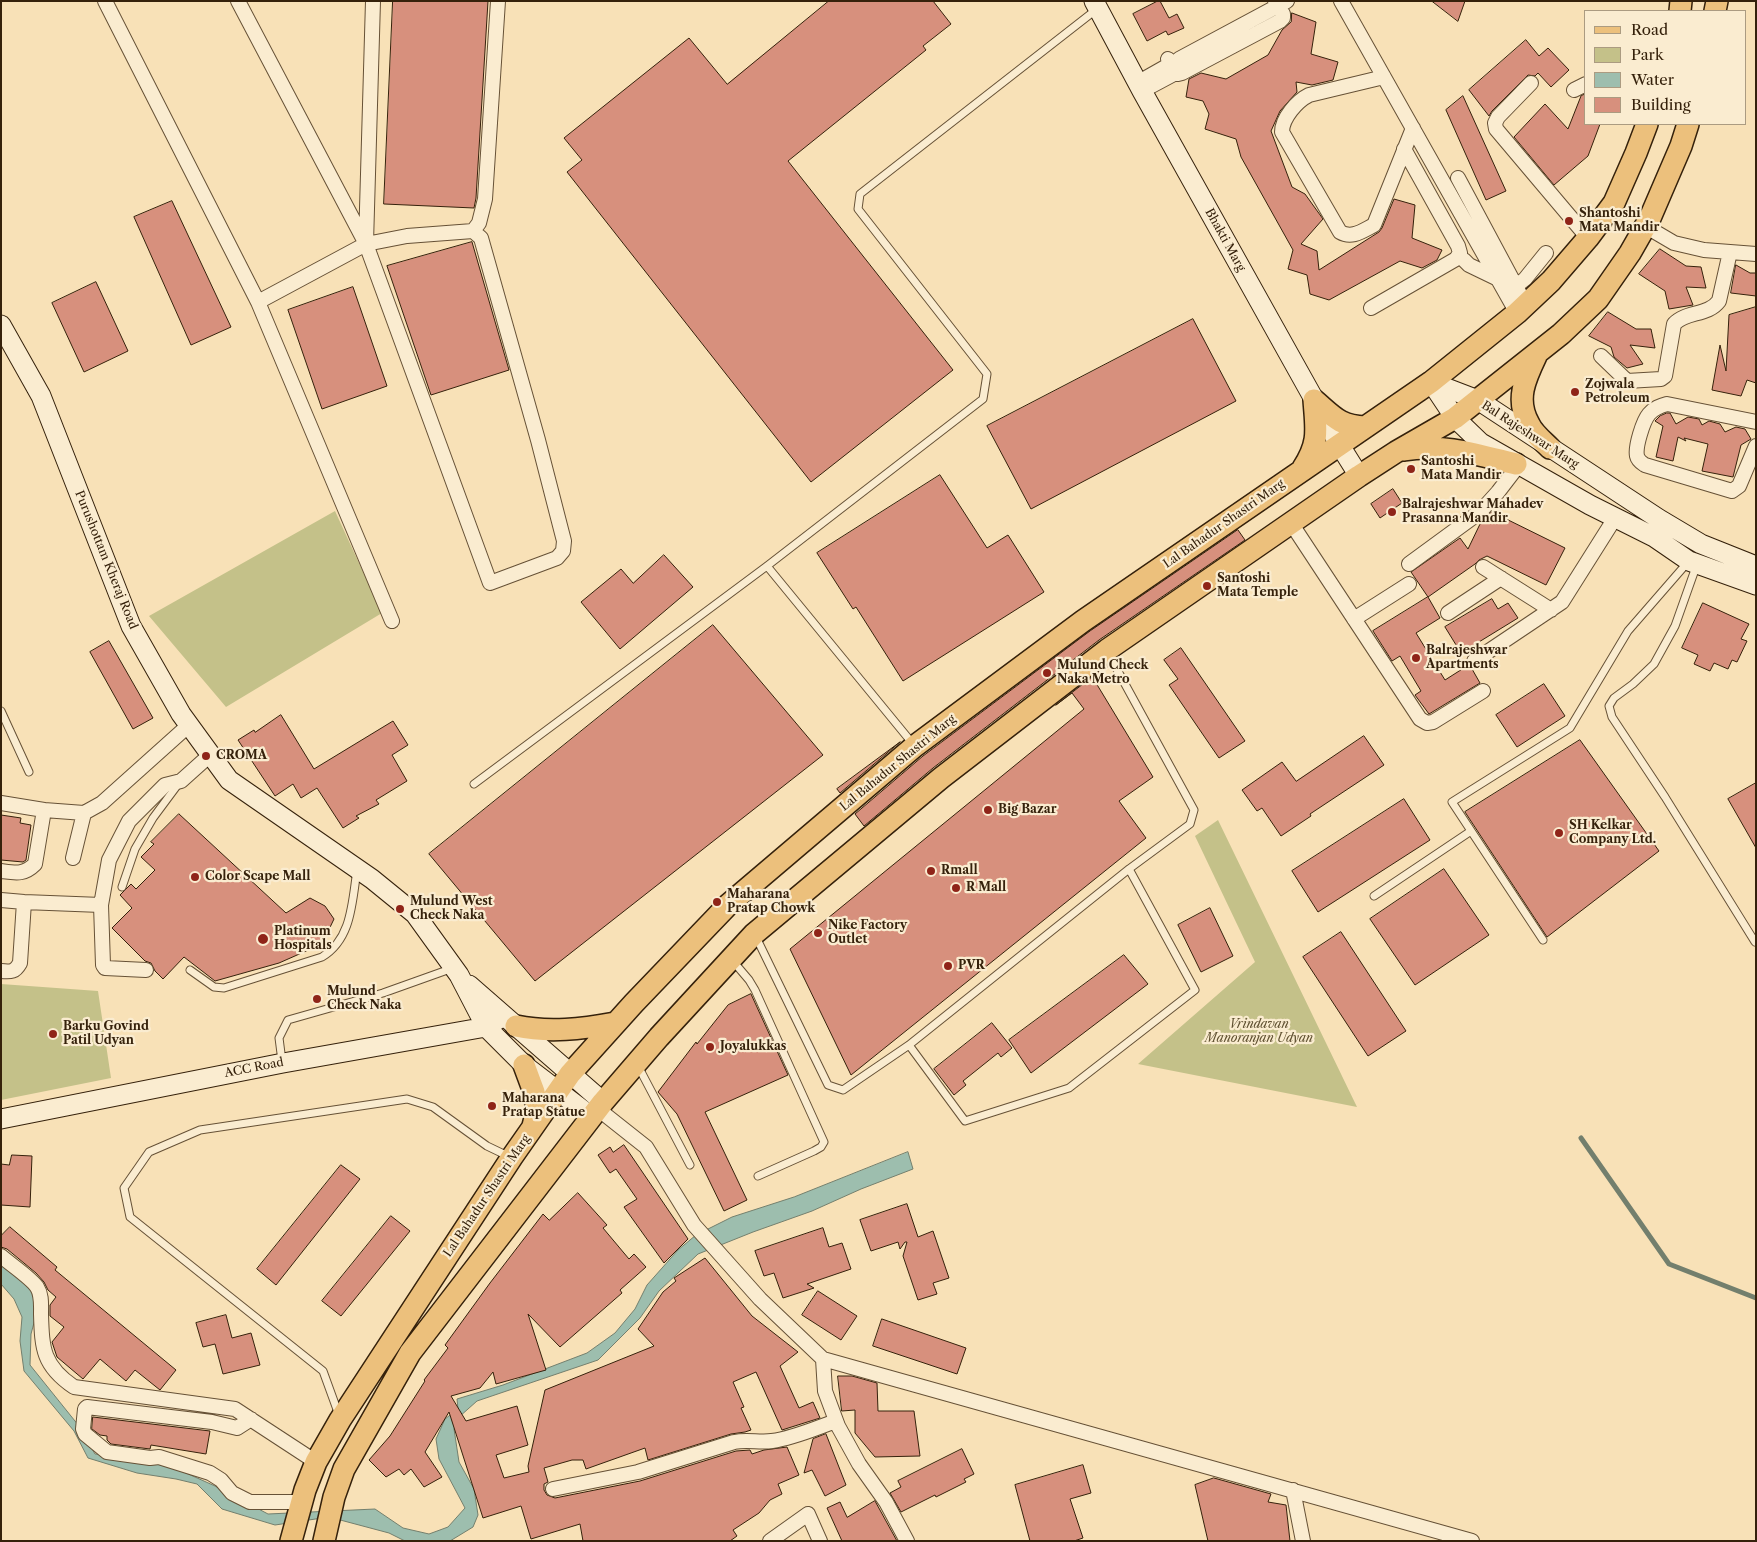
<!DOCTYPE html>
<style>
body{margin:0}
#map{position:relative;width:1757px;height:1542px;overflow:hidden;background:#f8e1b7;font-family:"Libre Caslon Text",serif}
canvas{display:block}
.frame{position:absolute;inset:0;border:2px solid #35210b;pointer-events:none}
.legend{position:absolute;left:1584px;top:10px;width:162px;height:115px;box-sizing:border-box;background:#faecd0;border:1px solid #ab9b81;margin:0;padding:6px 9px;list-style:none;font-size:15px;color:#35210b}
.legend li{display:flex;align-items:center;gap:10px;height:25px}
.legend b{width:25px;border:1px solid #ab9b81}
</style>
<div id="map">
<canvas width="1757" height="1542"></canvas>
<div class="frame"></div>
<ul class="legend">
<li><b style="height:6px;background:#ecc07c"></b>Road</li>
<li><b style="height:14px;background:#c4c189"></b>Park</li>
<li><b style="height:14px;background:#9dbeae"></b>Water</li>
<li><b style="height:14px;background:#d7907d"></b>Building</li>
</ul>
</div>
<script>
const ctx = document.querySelector('canvas').getContext('2d');
ctx.lineJoin = 'round';
function fillPath(path, color) {
  ctx.fillStyle = color;
  ctx.fill(path, 'evenodd');
}
function stroke(path, color, width, dash) {
  ctx.strokeStyle = color;
  ctx.lineWidth = width;
  ctx.lineCap = dash ? 'butt' : 'round';
  ctx.setLineDash(dash || []);
  ctx.stroke(path);
}
function write(font, color, halo, rows, align = 'center') {
  ctx.font = font + ' "Libre Caslon Text",serif';
  ctx.lineWidth = 4.5;
  ctx.setLineDash([]);
  ctx.textBaseline = 'middle';
  ctx.strokeStyle = halo;
  ctx.fillStyle = color;
  for (const [text, x, y, turn = 0] of rows) {
    ctx.save();
    ctx.translate(x, y);
    ctx.rotate((+turn || 0) * Math.PI / 180);
    ctx.textAlign = isNaN(turn) ? turn : align;
    if (halo) ctx.strokeText(text, 0, 0);
    ctx.fillText(text, 0, 0);
    ctx.restore();
  }
}
const green = new Path2D(`
 M335,511L382,613L226,707L149,616Z
 M1218,820L1357,1107L1138,1064L1255,962L1195,836Z
 M1,984L98,991L111,1078L1,1100Z`);
const water = new Path2D(`
 M908,1152L913,1169L861,1189L812,1211L753,1232L698,1254L659,1291L640,1318L598,1360L477,1401L459,1417L454,1429L459,1462L474,1489L478,1515L473,1527L450,1541H405L389,1533L329,1517L275,1525L222,1509L197,1484L176,1479L137,1473L88,1458L74,1431L24,1371L20,1341L22,1317L14,1299L1,1284V1262L33,1287L39,1304L31,1334L30,1365L79,1426L95,1454L157,1460L215,1486L268,1514L375,1509L403,1528L429,1534L448,1527L465,1508L439,1459L436,1439L445,1419L458,1409L457,1399L503,1385L587,1353L615,1333L635,1309L647,1285L678,1250L696,1235L732,1217L794,1197Z`);
const stream = new Path2D(`
 M1581,1138L1669,1264L1756,1298`);
const building = new Path2D(`
 M393,1H488L476,198L474,208L384,204Z
 M829,1H933L951,24L923,46L926,50L788,161L953,370L811,482L567,172L582,160L564,138L689,38L727,84Z
 M1158,1H1160L1169,18L1177,14L1184,28L1168,35L1166,31L1147,41L1133,14Z
 M1432,1H1465L1458,21Z
 M1292,13L1316,22L1311,54L1338,62L1333,80L1312,85L1296,82L1297,92L1280,111L1271,131L1292,187L1305,194L1323,219L1301,244L1317,251L1319,270L1379,232L1382,228L1394,199L1415,205L1412,238L1442,250L1437,260L1422,268L1400,261L1329,300L1310,294L1307,275L1288,269L1293,250L1241,157L1236,139L1205,129L1209,114L1203,101L1186,97L1189,79L1201,73L1226,79L1268,55L1282,30L1291,22Z
 M1526,40L1539,56L1548,48L1569,70L1551,87L1538,73L1535,76L1528,75L1492,111L1489,116L1469,90Z
 M1586,94V124H1600L1588,156L1554,185L1514,137L1545,104L1568,129L1581,96Z
 M1463,96L1506,191L1486,200L1446,110Z
 M172,201L231,327L191,345L134,217Z
 M472,242L509,370L431,395L387,266Z
 M1660,249L1686,266L1701,267L1706,288L1686,287L1693,305L1669,309L1665,291L1639,274Z
 M1736,265L1750,273H1756V296L1731,293Z
 M96,282L128,351L84,372L52,303Z
 M353,287L387,386L322,409L288,310Z
 M1756,307V383L1747,380L1741,396L1712,390L1720,345L1726,371L1729,315Z
 M1608,312L1636,329H1651L1655,348L1630,345L1643,364L1627,368L1614,357L1611,347L1589,336Z
 M1193,319L1236,401L1031,509L987,426Z
 M1667,413H1670L1676,424L1688,417L1699,419L1702,425L1709,421L1720,424L1725,432L1736,427L1745,429L1751,439L1741,445L1733,477L1702,471L1708,444L1684,438L1686,441L1678,437L1673,461L1656,457L1663,426L1655,421L1660,416Z
 M940,475L987,548L1008,535L1044,592L903,681L856,607L853,609L817,553Z
 M1393,489L1402,503L1380,518L1371,504Z
 M1492,512L1565,548L1546,585L1487,556L1479,560L1475,564L1428,597L1411,572L1460,538L1468,549L1481,522Z
 M1238,530L1245,540L1099,640L933,768L864,826L855,814L923,756L1090,631Z
 M664,555L693,587L620,649L581,602L621,569L633,583Z
 M1428,597L1440,618L1416,633L1445,680L1467,666L1472,669L1480,683L1429,714L1415,695L1421,691L1400,656L1392,661L1373,631Z
 M1492,599L1498,609L1508,603L1518,618L1461,653L1445,627Z
 M1703,603L1749,624L1741,639L1747,641L1737,662L1732,660L1728,669L1714,663L1710,671L1694,664L1698,655L1682,648Z
 M713,625L823,755L535,981L429,854Z
 M109,641L153,718L133,729L90,652Z
 M1181,648L1245,741L1219,758L1169,685L1178,679L1164,660Z
 M1108,665L1109,666L1093,678L1153,777L1119,801L1146,838L851,1075L790,949L1084,709L1072,693L1056,705Z
 M1544,684L1565,716L1517,747L1496,715Z
 M281,715L314,769L393,721L408,745L392,755L407,781L376,800L379,804L356,816L359,818L343,828L317,788L301,798L293,784L275,796L238,740L254,730L255,732Z
 M1364,736L1384,765L1310,814L1311,816L1281,836L1262,808L1257,811L1242,790L1282,762L1296,781Z
 M1580,740L1659,851L1547,937L1465,812Z
 M900,742L840,793L837,789Z
 M1756,783V848L1728,799Z
 M1404,799L1430,840L1318,912L1292,871Z
 M179,814L286,913L310,898L325,906L334,919L322,944L279,963L215,981L184,957L163,979L155,971L151,963L145,961L112,928L132,908L120,895L131,884L136,889L155,870L141,857L154,844L151,842Z
 M1,815L21,818L20,823L31,825L26,860L23,862L1,860Z
 M1444,869L1489,935L1415,985L1370,919Z
 M1210,908L1233,956L1201,972L1178,925Z
 M1341,932L1406,1031L1368,1056L1303,957Z
 M1124,955L1148,984L1031,1073L1009,1040Z
 M751,994L788,1075L705,1112L747,1200L724,1211L677,1114L658,1092L696,1042L697,1044L728,1005Z
 M992,1023L1012,1048L1001,1057L998,1053L963,1081L966,1085L954,1095L934,1069Z
 M624,1145L688,1239L664,1263L624,1207L637,1199L616,1169L610,1173L598,1155L610,1147L613,1152Z
 M12,1155L32,1156L30,1207L1,1205V1164L9,1165Z
 M341,1165L360,1179L276,1285L257,1269Z
 M578,1193L607,1225L603,1228L629,1259L634,1254L646,1267L620,1290L622,1293L560,1347L528,1314L546,1370L496,1384L493,1372L480,1388L451,1396L466,1421L517,1406L528,1445L496,1455L504,1478L529,1472L528,1466L545,1390L654,1346L638,1329L663,1292L676,1281L674,1278L705,1258L752,1316L798,1352L780,1366L799,1408L813,1402L820,1418L782,1430L756,1372L733,1382L744,1407L741,1408L751,1430L745,1432L731,1434L648,1460L645,1448L586,1469L583,1460H572L544,1468L548,1482L544,1484V1490L547,1495L555,1498L640,1481L736,1451L750,1450L752,1454L764,1450L787,1447L799,1475L778,1484L782,1494L770,1500L759,1513L733,1530L737,1536L730,1541H583L580,1524L531,1539L521,1506L483,1518L449,1412L425,1452L442,1477L424,1487L411,1469L404,1475L399,1469L386,1477L369,1460L390,1436L425,1381L424,1380L448,1348L445,1345L490,1283L543,1214L549,1220Z
 M907,1204L918,1237L933,1231L949,1278L933,1283L937,1294L918,1300L903,1256L907,1242H905L900,1249L898,1242L871,1251L860,1220Z
 M391,1216L410,1231L341,1316L322,1301Z
 M10,1227L57,1267L55,1270L176,1370L160,1390L135,1370L126,1381L100,1359L83,1379L57,1357L52,1342L64,1327L50,1316V1305L56,1297L48,1290L44,1282L36,1273L7,1249L1,1247V1236Z
 M823,1228L829,1247L842,1243L851,1269L807,1284L814,1288L783,1298L774,1273L764,1276L755,1251Z
 M818,1291L857,1316L841,1340L802,1315Z
 M226,1315L232,1338L251,1333L260,1365L223,1374L215,1344L203,1347L196,1323Z
 M882,1319L966,1348L957,1374L873,1346Z
 M838,1376H852L877,1383L878,1411H914L920,1456L875,1457L855,1433V1410L842,1411Z
 M93,1417L210,1431L206,1454L151,1445L150,1449L111,1444L107,1440V1436L100,1435L92,1429Z
 M826,1434L846,1485L825,1496L812,1470L804,1473L813,1439Z
 M962,1449L974,1474L964,1479L966,1482L936,1497L935,1495L901,1512L890,1493L901,1487L898,1481Z
 M1083,1465L1091,1493L1070,1499L1083,1538L1074,1541H1030L1015,1485Z
 M1214,1478L1271,1494L1268,1502L1286,1505L1290,1541H1208L1195,1485Z
 M875,1501L897,1541H842L827,1508L840,1502L847,1517Z`);
const lane = new Path2D(`
 M1697,564L1675,626L1654,664L1633,684L1614,698L1609,706L1612,717L1665,797L1755,942
 M767,566L913,744
 M1,711L29,772
 M474,784L767,566L983,399L987,374L858,209L860,194L1097,9
 M122,887L135,849L153,818L179,783
 M1374,896L1471,831
 M756,937L828,1085L843,1090L909,1045L1129,869L1190,824L1194,810L1108,653
 M1543,940L1452,802L1570,728L1628,631L1688,562
 M732,960L749,980L755,990L824,1142L821,1147L814,1151L758,1176
 M190,970L214,987L224,988L322,957C352,939 352,902 357,870
 M909,1045L965,1121L1069,1088L1195,990L1129,869
 M282,1061L279,1038L288,1020L383,993L453,968
 M638,1066L690,1165
 M339,1415L323,1371L130,1217L124,1188L149,1152L200,1130L407,1099L433,1107L487,1146L510,1157`);
const street = new Path2D(`
 M105,1L258,302L366,244L407,236L473,231L481,238L538,440L564,541L563,551L557,558L490,583L366,244L238,1
 M1341,1L1517,313
 M1168,59L1178,74L1182,73L1280,21L1283,18V14L1275,1
 M1179,59L1287,1
 M1384,77L1309,95C1297,101 1282,118 1282,132L1340,232C1352,239 1362,231 1374,225L1413,128
 M1137,83L1167,66
 M1531,83L1498,117L1495,123L1496,129L1588,238
 M1574,90L1586,84
 M1142,91L1172,75
 M1458,178L1526,305
 M1645,226L1674,243L1704,250L1756,254
 M473,231L479,223L485,199L498,1
 M366,243L373,1
 M1464,260L1469,265L1498,279
 M1516,286L1525,279L1546,253
 M258,302L392,621
 M1371,308L1456,259L1460,253L1458,246L1404,149
 M1601,356L1627,381L1661,379L1665,376L1674,324C1686,311 1708,316 1719,301L1730,252
 M1756,422L1667,404C1660,406 1654,408 1649,414C1643,421 1635,447 1637,456C1638,461 1642,463 1645,465L1732,491L1739,486L1756,446
 M1291,523L1420,719L1427,723L1433,722L1483,691
 M1409,564L1480,512L1498,492L1518,466
 M1483,567L1551,610
 M1448,613L1501,578
 M1354,619L1409,584
 M1474,661L1562,602L1615,518
 M1,803L44,810L84,813L102,803L189,725
 M73,858L84,813
 M1,871C16,873 24,875 35,864L44,810
 M1,900L24,902L101,905L109,860L129,821L165,785L181,781L210,755
 M101,905L103,965L105,968L146,970
 M1,971C11,972 15,972 20,963L24,902
 M598,1109L646,1147L694,1225L760,1299L823,1359L1472,1541
 M1,1256C10,1264 31,1278 37,1287C42,1295 41,1304 41,1314C42,1349 43,1366 74,1387L235,1409L316,1462
 M823,1359L825,1391L838,1426L859,1464L886,1502L907,1541
 M251,1419L237,1428L212,1422L87,1407L85,1409L83,1429L85,1434L107,1452L150,1458L159,1457L210,1473L221,1480L232,1493L250,1502H302
 M553,1489L638,1472L734,1442C748,1439 759,1443 772,1441C794,1438 816,1428 836,1421
 M1293,1490L1303,1541
 M770,1541L808,1514L820,1541`);
const secondary = new Path2D(`
 M1094,1L1142,91L1339,444L1359,476
 M1,325L41,396L131,626L181,714L229,780L372,879L415,914L459,975L486,1027L524,1065L592,1117
 M1431,382L1455,418L1481,443L1590,505L1654,537L1689,561L1756,585
 M1431,382L1478,400L1659,519L1701,544L1756,566
 M469,985L603,1102
 M1,1119L283,1063L486,1027L504,1016`);
const primary = new Path2D(`
 M1680,11L1681,1
 M1715,11L1717,1
 M1536,356C1525,379 1515,400 1529,424C1533,433 1543,441 1550,448
 M1314,400C1333,416 1339,426 1365,427
 M1404,450C1442,443 1479,455 1516,464
 M1303,468C1320,442 1316,429 1314,400
 M516,1026C549,1033 582,1029 615,1023
 M524,1065L534,1092L537,1110L533,1126
 M291,1541L305,1490L316,1462L340,1420L512,1157L570,1074L634,1003L728,905L915,746L1083,621L1431,382L1517,313L1551,281L1588,238L1614,203L1636,153L1647,124
 M324,1541L334,1497L344,1469L410,1353L603,1102L659,1037L754,934L941,778L1107,650L1359,476L1396,452L1455,418L1561,334L1598,299L1630,253L1650,218L1681,146L1688,124`);
const markers = [
 [1569,221,5,"#8f2418"],
 [1575,392,5,"#8f2418"],
 [1411,469,5,"#8f2418"],
 [1392,512,5,"#8f2418"],
 [1207,586,5,"#8f2418"],
 [1416,658,5,"#8f2418"],
 [1047,673,5,"#8f2418"],
 [206,756,5,"#8f2418"],
 [988,810,5,"#8f2418"],
 [1559,833,5,"#8f2418"],
 [931,871,5,"#8f2418"],
 [195,877,5,"#8f2418"],
 [956,888,5,"#8f2418"],
 [717,902,5,"#8f2418"],
 [400,909,5,"#8f2418"],
 [818,933,5,"#8f2418"],
 [263,939,6,"#8f2418"],
 [948,966,5,"#8f2418"],
 [317,999,5,"#8f2418"],
 [53,1034,5,"#8f2418"],
 [710,1047,5,"#8f2418"],
 [492,1106,5,"#8f2418"]
];
const poiNames = [
 ["Shantoshi",1579,214],
 ["Mata Mandir",1579,228],
 ["Zojwala",1585,385],
 ["Petroleum",1585,399],
 ["Santoshi",1421,462],
 ["Mata Mandir",1421,476],
 ["Balrajeshwar Mahadev",1402,505],
 ["Prasanna Mandir",1402,519],
 ["Santoshi",1217,579],
 ["Mata Temple",1217,593],
 ["Balrajeshwar",1426,651],
 ["Apartments",1426,665],
 ["Mulund Check",1057,666],
 ["Naka Metro",1057,680],
 ["CROMA",216,756],
 ["Big Bazar",998,810],
 ["SH Kelkar",1569,826],
 ["Company Ltd.",1569,840],
 ["Rmall",941,871],
 ["Color Scape Mall",205,877],
 ["R Mall",966,888],
 ["Maharana",727,895],
 ["Pratap Chowk",727,909],
 ["Mulund West",410,902],
 ["Check Naka",410,916],
 ["Nike Factory",828,926],
 ["Outlet",828,940],
 ["Platinum",274,932],
 ["Hospitals",274,946],
 ["PVR",958,966],
 ["Mulund",327,992],
 ["Check Naka",327,1006],
 ["Barku Govind",63,1027],
 ["Patil Udyan",63,1041],
 ["Joyalukkas",720,1047],
 ["Maharana",502,1099],
 ["Pratap Statue",502,1113]
];
const streetNames = [
 ["Bhakti Marg",1225,240,61],
 ["Bal Rajeshwar Marg",1530,435,33],
 ["Lal Bahadur Shastri Marg",1224,524,-35],
 ["Purushottam Kheraj Road",106,560,68],
 ["Lal Bahadur Shastri Marg",898,763,-39],
 ["ACC Road",254,1068,-11],
 ["Lal Bahadur Shastri Marg",487,1196,-56]
];
const parkNames = [
 ["Vrindavan",1259,1025],
 ["Manoranjan Udyan",1259,1039]
];
fillPath(green, '#c4c189');
fillPath(water, '#9dbeae');
stroke(water, '#737f6d', 1);
stroke(stream, '#737f6d', 5);
fillPath(building, '#d7907d');
stroke(building, '#35210b', 1);
stroke(lane, '#665136', 9);
stroke(street, '#665136', 16);
stroke(secondary, '#35210b', 21);
stroke(primary, '#35210b', 24);
stroke(lane, '#faecd0', 7);
stroke(street, '#faecd0', 14);
stroke(secondary, '#faecd0', 19);
stroke(primary, '#ecc07c', 21);
for (const [x, y, r, color] of markers) {
  const dot = new Path2D();
  dot.arc(x, y, r, 0, 2 * Math.PI);
  ctx.fillStyle = color;
  ctx.fill(dot);
  stroke(dot, '#faecd0', 2);
}
write('bold 12px', '#35210b', '#faecd0', poiNames, 'left');
write('12px', '#35210b', '#faecd0', streetNames);
write('italic 12px', '#605131', '#faecd0', parkNames);
</script>
